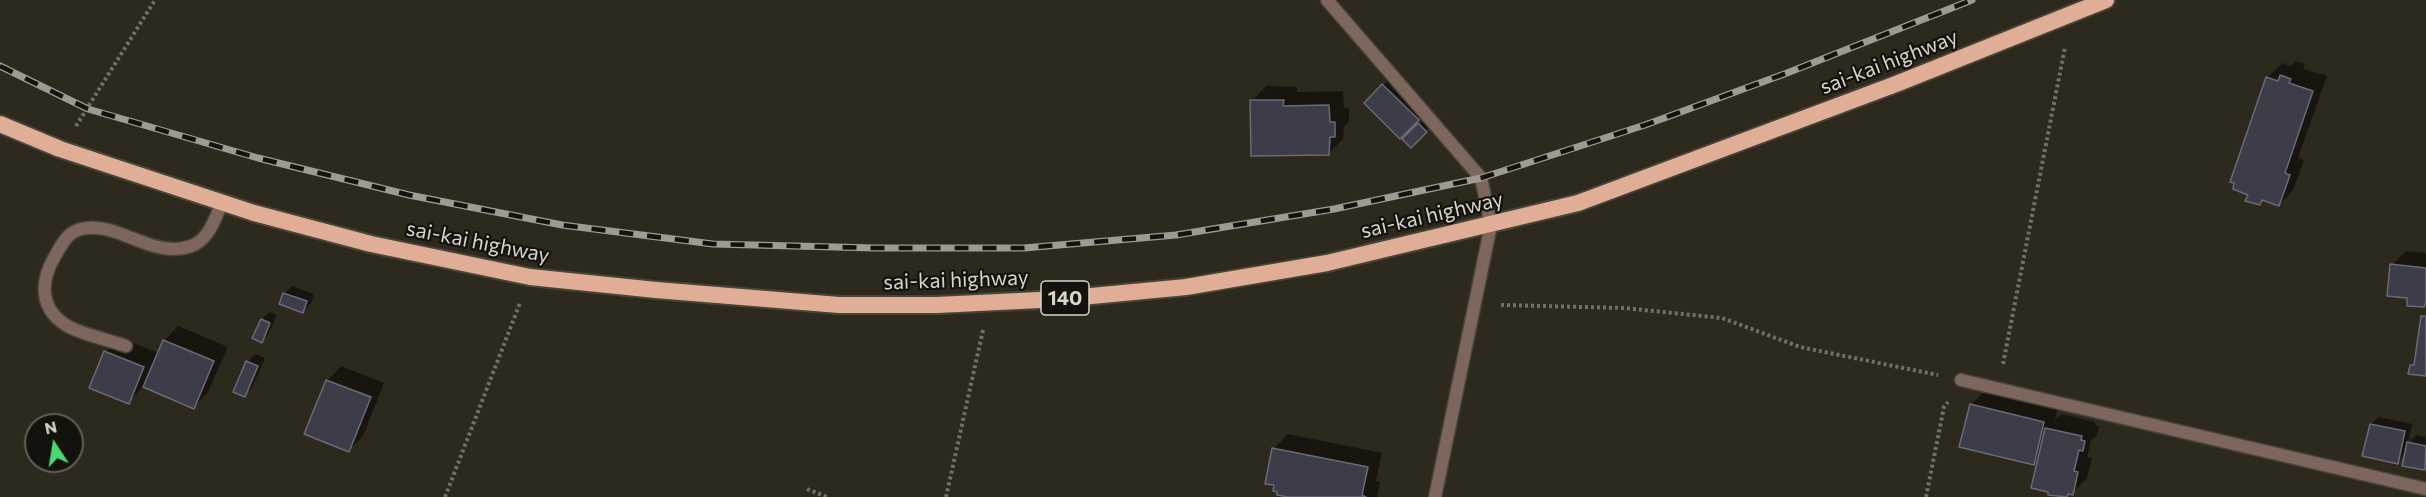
<!DOCTYPE html>
<style>
body{margin:0}
#map{position:relative;width:2426px;height:497px;overflow:hidden;background:#2d291d;font-family:Commissioner,sans-serif}
canvas{display:block}
.north{position:absolute;left:24px;top:413px;width:60px;height:60px;box-sizing:border-box;background:#14120d;border:2px solid #626059;border-radius:50%;rotate:348deg;font-size:16px;font-weight:700;line-height:24px;text-align:center;color:#d6d4cc}
.north::after{content:'';display:block;margin:auto;width:21px;height:27px;background:#4cd676;clip-path:polygon(50% 0,100% 100%,50% 72%,0 100%)}
</style>
<div id="map">
<canvas width="2426" height="497"></canvas>
<div class="north">N</div>
</div>
<script>
const ctx = document.querySelector('canvas').getContext('2d');
ctx.lineJoin = 'round';
function fillPath(path, color) {
  ctx.fillStyle = color;
  ctx.fill(path, 'evenodd');
}
function stroke(path, color, width, dash) {
  ctx.strokeStyle = color;
  ctx.lineWidth = width;
  ctx.lineCap = dash ? 'butt' : 'round';
  ctx.setLineDash(dash || []);
  ctx.stroke(path);
}
function write(font, color, halo, rows, align = 'center') {
  ctx.font = font + ' Commissioner,sans-serif';
  ctx.lineWidth = 4.5;
  ctx.setLineDash([]);
  ctx.textBaseline = 'middle';
  ctx.strokeStyle = halo;
  ctx.fillStyle = color;
  for (const [text, x, y, turn = 0] of rows) {
    ctx.save();
    ctx.translate(x, y);
    ctx.rotate((+turn || 0) * Math.PI / 180);
    ctx.textAlign = isNaN(turn) ? turn : align;
    if (halo) ctx.strokeText(text, 0, 0);
    ctx.fillText(text, 0, 0);
    ctx.restore();
  }
}
const shadow = new Path2D(`
 M2296,61L2305,64L2303,69L2327,76L2298,158L2304,160L2293,190L2279,205L2263,199L2259,204L2267,78L2282,63L2290,66Z
 M1390,78L1425,112L1400,137L1366,103Z
 M1266,86L1297,87V92L1343,91L1344,108H1349V121L1344,127L1343,139L1329,153L1252,101Z
 M1427,116L1434,123L1411,146L1404,139Z
 M2406,251L2426,253V303L2423,306L2409,297L2392,265Z
 M292,286L314,294L311,303L303,311L284,294Z
 M270,312L277,315L269,333L262,341V319Z
 M178,326L228,347L208,392L194,407L144,386L128,402L105,352L120,338L159,353L164,341Z
 M255,354L265,358L252,388L244,395L247,362Z
 M341,366L384,383L363,436L349,450L327,381Z
 M1986,390L2058,407L2055,420L2061,414L2095,422V425L2099,426L2097,435L2091,440L2087,457L2092,458L2087,478L2072,493L2065,497L2033,487L2040,456L2033,463L1971,404Z
 M2379,417L2412,424L2408,444L2416,435L2426,437L2425,469L2406,453L2398,462L2371,424Z
 M1288,434L1382,453L1376,481L1380,482L1377,497H1295L1274,448Z`);
const building = new Path2D(`
 M2280,75L2291,79L2289,83L2313,91L2285,173L2290,175L2279,206L2262,200L2260,205L2245,201L2248,195L2233,189L2234,183L2230,182L2266,77L2278,81Z
 M1382,84L1419,120L1400,139L1364,103Z
 M1250,100H1284L1283,106L1329,105L1330,122H1335V137H1330L1329,155L1251,156Z
 M1418,123L1427,132L1411,148L1402,139Z
 M2390,264L2426,268V301L2424,307L2407,306V298L2387,296Z
 M283,293L307,301L303,313L279,304Z
 M2421,316H2426V376L2408,374L2410,365H2414Z
 M261,319L270,323L262,343L252,338Z
 M163,340L214,361L194,409L143,387Z
 M104,351L144,367L129,404L89,388Z
 M246,361L258,366L245,397L233,392Z
 M326,380L371,397L349,452L304,434Z
 M1970,404L2044,422L2034,465L1959,447Z
 M2370,424L2405,431L2398,464L2362,456Z
 M2045,428L2082,436L2081,440L2085,441L2083,451L2079,450L2074,471L2078,472L2073,495L2068,494L2067,497L2048,495V492L2031,488Z
 M2407,442L2426,446L2425,470L2402,466Z
 M1272,448L1368,467L1362,495L1366,497H1288L1277,495V492L1273,491L1274,485L1265,484Z`);
const path = new Path2D(`
 M76,126L155,0
 M1501,305L1624,308L1722,318L1800,347L1938,375
 M2003,364L2065,47
 M807,489L827,497
 M445,497L520,303
 M946,497L983,330
 M1926,497L1944,407L1948,402`);
const service = new Path2D(`
 M1327,0L1481,178L1491,225
 M126,346C110,340 79,334 66,325C40,309 40,282 54,258C61,246 66,233 81,229C118,220 152,260 191,246C209,240 215,218 222,203
 M1961,380L2426,489`);
const minor = new Path2D(`
 M1435,497L1491,225`);
const trunk = new Path2D(`
 M0,124L60,149L254,213L371,244L530,277L656,290L839,305H937L1060,299L1186,287L1327,263L1578,203L1896,84L2106,0`);
const rail = new Path2D(`
 M0,66L88,109L258,158L409,195L562,225L713,244L875,248H1024L1176,235L1334,209L1481,178L1645,125L1787,73L1972,0`);
const shields = [
 [1065,298,48]
];
const shieldNames = [
 ["140",1065,298]
];
const streetNames = [
 ["sai-kai highway",1889,62,-21],
 ["sai-kai highway",1432,215,-13],
 ["sai-kai highway",478,242,11],
 ["sai-kai highway",956,280,-2]
];
fillPath(shadow, '#0007');
fillPath(building, '#3d3c49');
stroke(building, '#6a6a78', 1.5);
stroke(service, '#484439', 15);
stroke(minor, '#484439', 15);
stroke(trunk, '#484439', 20);
stroke(path, '#737066', 4, [3, 3]);
stroke(service, '#7d665c', 12);
stroke(minor, '#7d665c', 12);
stroke(trunk, '#e0ae96', 16);
stroke(rail, '#9e9c92', 7);
stroke(rail, '#14120d', 4.5, [14]);
for (const [x, y, w] of shields) {
  const box = new Path2D();
  box.roundRect(x - w / 2, y - 17, w, 34, 4.5);
  ctx.fillStyle = '#14120d';
  ctx.fill(box);
  stroke(box, '#d6d4cc', 1.5);
}
write('bold 20px', '#d6d4cc', null, shieldNames);
write('21px', '#d6d4cc', '#14120d', streetNames);
</script>
